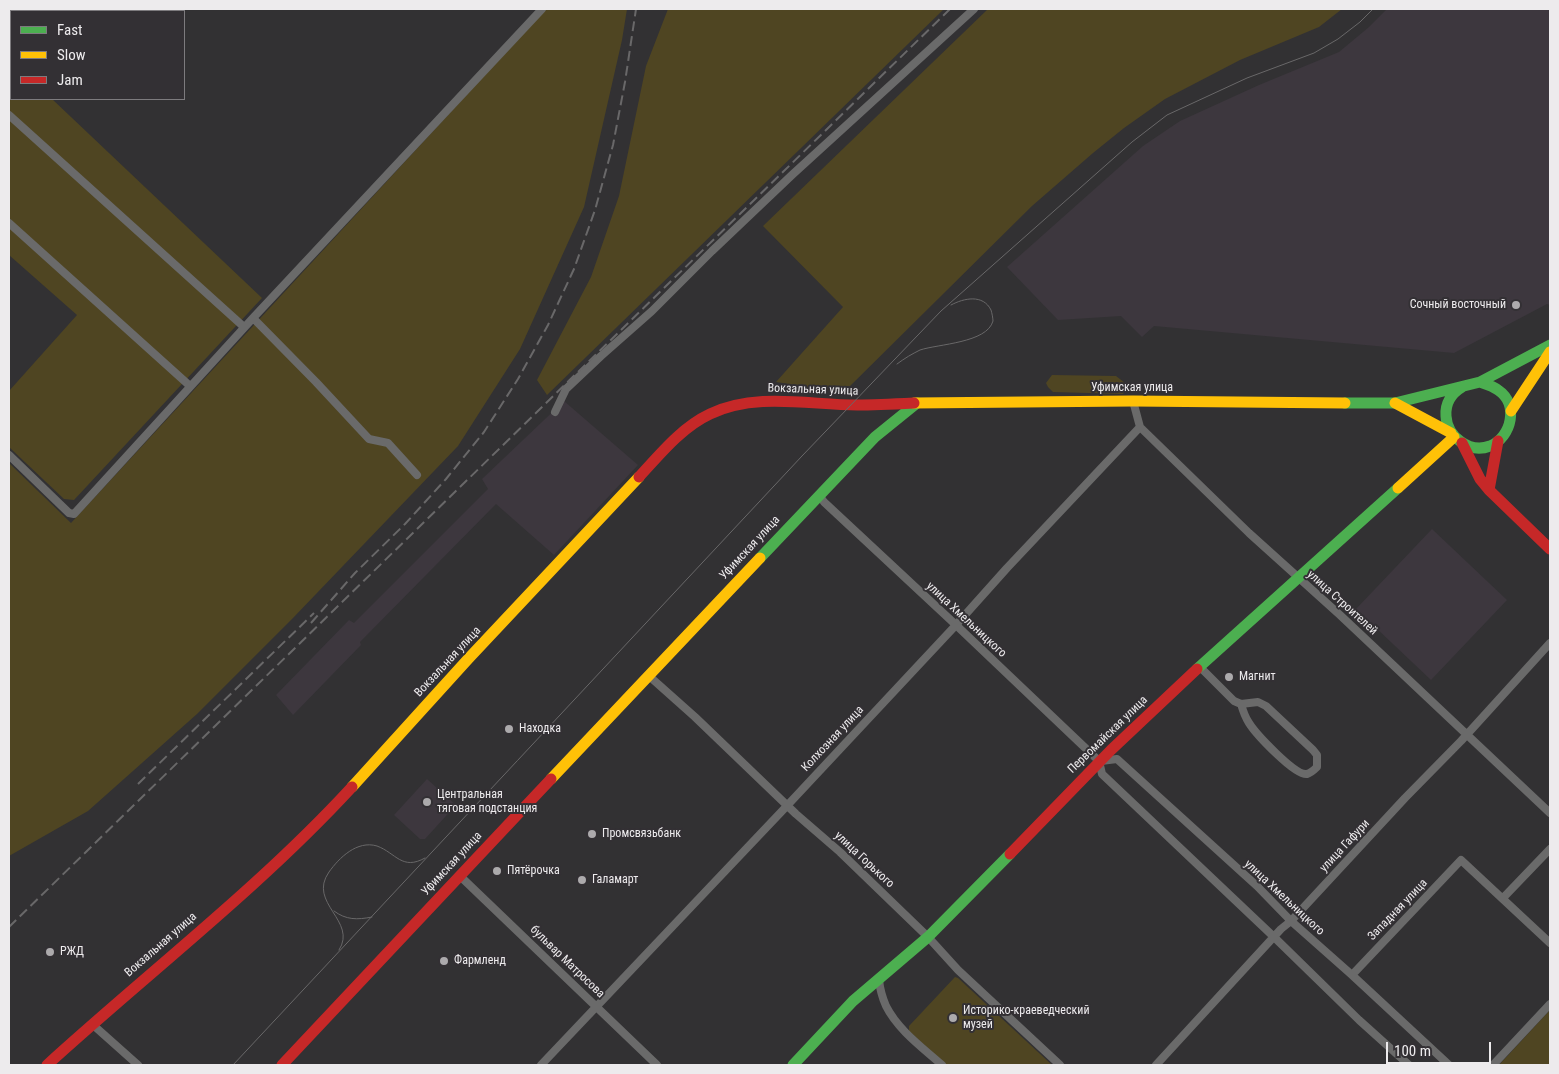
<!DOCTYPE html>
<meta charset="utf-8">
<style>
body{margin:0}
#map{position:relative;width:1559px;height:1074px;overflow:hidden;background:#323133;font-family:"Roboto Condensed",sans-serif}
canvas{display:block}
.frame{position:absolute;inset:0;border:10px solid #edebed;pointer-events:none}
.legend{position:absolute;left:10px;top:10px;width:175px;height:90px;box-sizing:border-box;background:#333034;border:1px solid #7d7b7e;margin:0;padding:6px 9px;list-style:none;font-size:15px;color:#edebed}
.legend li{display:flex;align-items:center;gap:10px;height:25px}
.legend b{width:25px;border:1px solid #7d7b7e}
.scale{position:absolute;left:1386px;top:1042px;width:105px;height:22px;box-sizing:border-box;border:2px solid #edebed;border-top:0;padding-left:6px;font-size:15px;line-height:18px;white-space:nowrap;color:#edebed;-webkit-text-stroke:4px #333034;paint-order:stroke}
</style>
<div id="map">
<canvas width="1559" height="1074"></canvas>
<div class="frame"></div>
<ul class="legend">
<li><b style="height:6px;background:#4caf50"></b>Fast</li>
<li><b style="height:6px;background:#ffc107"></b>Slow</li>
<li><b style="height:6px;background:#c62828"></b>Jam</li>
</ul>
<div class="scale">100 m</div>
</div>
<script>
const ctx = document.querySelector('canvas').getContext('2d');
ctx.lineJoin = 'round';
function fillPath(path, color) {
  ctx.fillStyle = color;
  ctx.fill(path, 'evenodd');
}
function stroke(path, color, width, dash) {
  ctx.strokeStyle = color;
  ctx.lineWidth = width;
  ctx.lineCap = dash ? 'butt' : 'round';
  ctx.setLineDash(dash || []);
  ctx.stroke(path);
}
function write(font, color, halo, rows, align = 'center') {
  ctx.font = font + ' "Roboto Condensed",sans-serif';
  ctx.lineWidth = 4;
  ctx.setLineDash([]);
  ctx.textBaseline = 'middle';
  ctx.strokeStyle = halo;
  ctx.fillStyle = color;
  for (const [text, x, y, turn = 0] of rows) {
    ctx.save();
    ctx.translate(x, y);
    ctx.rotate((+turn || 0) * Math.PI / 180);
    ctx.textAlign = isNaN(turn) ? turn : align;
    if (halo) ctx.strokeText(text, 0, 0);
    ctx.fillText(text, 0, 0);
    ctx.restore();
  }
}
const built = new Path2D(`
 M1387,9H1550V305L1547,304L1454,353L1154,326L1142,337L1121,316L1058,320L1007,267L1143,146L1180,121L1259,85L1339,52L1369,27Z
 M564,401L638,465L554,555L496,504L360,642L361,645L293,715L276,695L349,620L354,623L488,489L482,479Z
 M1432,529L1507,600L1431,680L1356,609Z
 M427,779L456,805L425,839H420L394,815Z`);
const green = new Path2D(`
 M546,9H627L622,40L584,207L520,349L458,446L293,618L197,714L88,811L9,856V463L71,523Z
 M668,9H944L547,395L537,380L591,277L619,196L646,66Z
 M988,9H1342L1319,27L1240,60L1165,99L1124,128L1093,153L1032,206L844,392L776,382L843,307L763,226Z
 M9,58L11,61V99H52L262,298L74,500L64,499L9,447V391L77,315L9,255Z
 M1052,375L1116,376L1125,383V391L1123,394L1053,392L1048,387L1046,383Z
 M955,977L958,978L1052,1065H946L909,1031V1026Z
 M1550,1010V1065H1499Z`);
const street = new Path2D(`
 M9,115L244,327
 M9,223L190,386
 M253,318L316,382L369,439L388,443L417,475
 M1133,401L1140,427L1249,533L1340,615L1550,813
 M555,412L566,389L601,356L652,311L712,251L793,174L974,9
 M9,455L69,513L74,514L253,318L542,9
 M819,495L824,502L956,625L1099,761L1102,774L1274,937L1359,1020L1409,1065
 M1200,667L1234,701L1241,704L1258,702L1266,706L1313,750L1317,755V767C1314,770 1311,773 1307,774C1295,776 1256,734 1249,723C1245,717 1243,711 1241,704
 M649,676L695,717L796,814L840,852L928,937L958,970L1060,1065
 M1101,761L1117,759L1257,886L1291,921L1352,975L1449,1065
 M460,876L657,1065
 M1503,898L1550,849
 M1352,975L1461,860L1550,943
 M879,980C880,989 882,997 886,1006C898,1030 923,1048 942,1065
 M92,1024L138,1065
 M541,1065L783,810L956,625L1007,568L1140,427
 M1156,1065L1281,929L1291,921L1405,798L1461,741L1550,643
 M1493,1065L1550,1004`);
const fast = new Path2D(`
 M1462,387C1452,393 1445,403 1446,416C1447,436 1469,454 1490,446C1512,437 1519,404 1498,390C1493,386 1486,384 1480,382
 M1345,403H1395L1480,382L1550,345
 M760,558L875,437L917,403
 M1197,669L1398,488
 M793,1065L853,1001L928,937L1010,854`);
const slow = new Path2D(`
 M914,403L1133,401L1345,403
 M1395,403L1451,433
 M1511,411L1550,352
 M1398,488L1454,437
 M551,779L760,558
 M352,787L469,658L639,477`);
const jam = new Path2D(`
 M1462,443L1480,479L1489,490L1550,549
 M639,477C660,454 682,427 710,414C756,392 809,405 857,405C876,405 895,404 914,403
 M1489,490L1498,441
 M1010,854L1111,750L1197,669
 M47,1065C149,972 259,888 352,787
 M282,1065L551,779`);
const tram = new Path2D(`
 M897,364C905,358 912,354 920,350C938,344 987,343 993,321C993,319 992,313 991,310C983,294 964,298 951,305
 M334,911C346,920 357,920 372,917
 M339,950C358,921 307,903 329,872C339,858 357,840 377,846C396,853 402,871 425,858
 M233,1065L802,456L941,311L1132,142L1167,115L1247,78L1314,53L1338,39L1360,22L1373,9`);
const rail = new Path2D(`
 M311,623L355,573L405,524L446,479L484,432L518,379L548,325L574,269L595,210L613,145L625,82L636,9
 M138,784L314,613
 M9,927L950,9`);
const markers = [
 [1516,305,5,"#acaaac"],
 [1229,677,5,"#acaaac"],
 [509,729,5,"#acaaac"],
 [427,802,5,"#acaaac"],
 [592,834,5,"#acaaac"],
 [497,871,5,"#acaaac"],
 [582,880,5,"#acaaac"],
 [50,952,5,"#acaaac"],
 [444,961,5,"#acaaac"],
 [953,1018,5,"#acaaac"]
];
const poiNames = [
 ["Сочный восточный",1506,305,"right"],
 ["Магнит",1239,677],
 ["Находка",519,729],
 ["Центральная",437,795],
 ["тяговая подстанция",437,809],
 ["Промсвязьбанк",602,834],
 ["Пятёрочка",507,871],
 ["Галамарт",592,880],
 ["РЖД",60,952],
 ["Фармленд",454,961],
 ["Историко-краеведческий",963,1011],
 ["музей",963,1025]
];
const streetNames = [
 ["Уфимская улица",1132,388],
 ["Вокзальная улица",813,390,2],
 ["Уфимская улица",750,548,-47],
 ["улица Строителей",1342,603,42],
 ["улица Хмельницкого",966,620,43],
 ["Вокзальная улица",448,662,-47],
 ["Первомайская улица",1108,735,-44],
 ["Колхозная улица",833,739,-47],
 ["улица Гафури",1345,846,-47],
 ["улица Горького",864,860,43],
 ["Уфимская улица",452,864,-47],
 ["улица Хмельницкого",1284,898,43],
 ["Западная улица",1398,910,-46],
 ["Вокзальная улица",161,945,-41],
 ["бульвар Матросова",567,962,44]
];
fillPath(built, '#3d373e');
fillPath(green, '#4f4522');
stroke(street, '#6a6a6a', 8);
stroke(fast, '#4caf50', 11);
stroke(slow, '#ffc107', 11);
stroke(jam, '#c62828', 11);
stroke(tram, '#696869', 1);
stroke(rail, '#696869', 2, [10, 5]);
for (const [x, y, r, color] of markers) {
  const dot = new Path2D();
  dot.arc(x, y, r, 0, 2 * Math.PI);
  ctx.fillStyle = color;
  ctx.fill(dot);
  stroke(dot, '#333034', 2);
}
write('12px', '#edebed', '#333034', poiNames, 'left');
write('12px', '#edebed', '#333034', streetNames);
</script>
